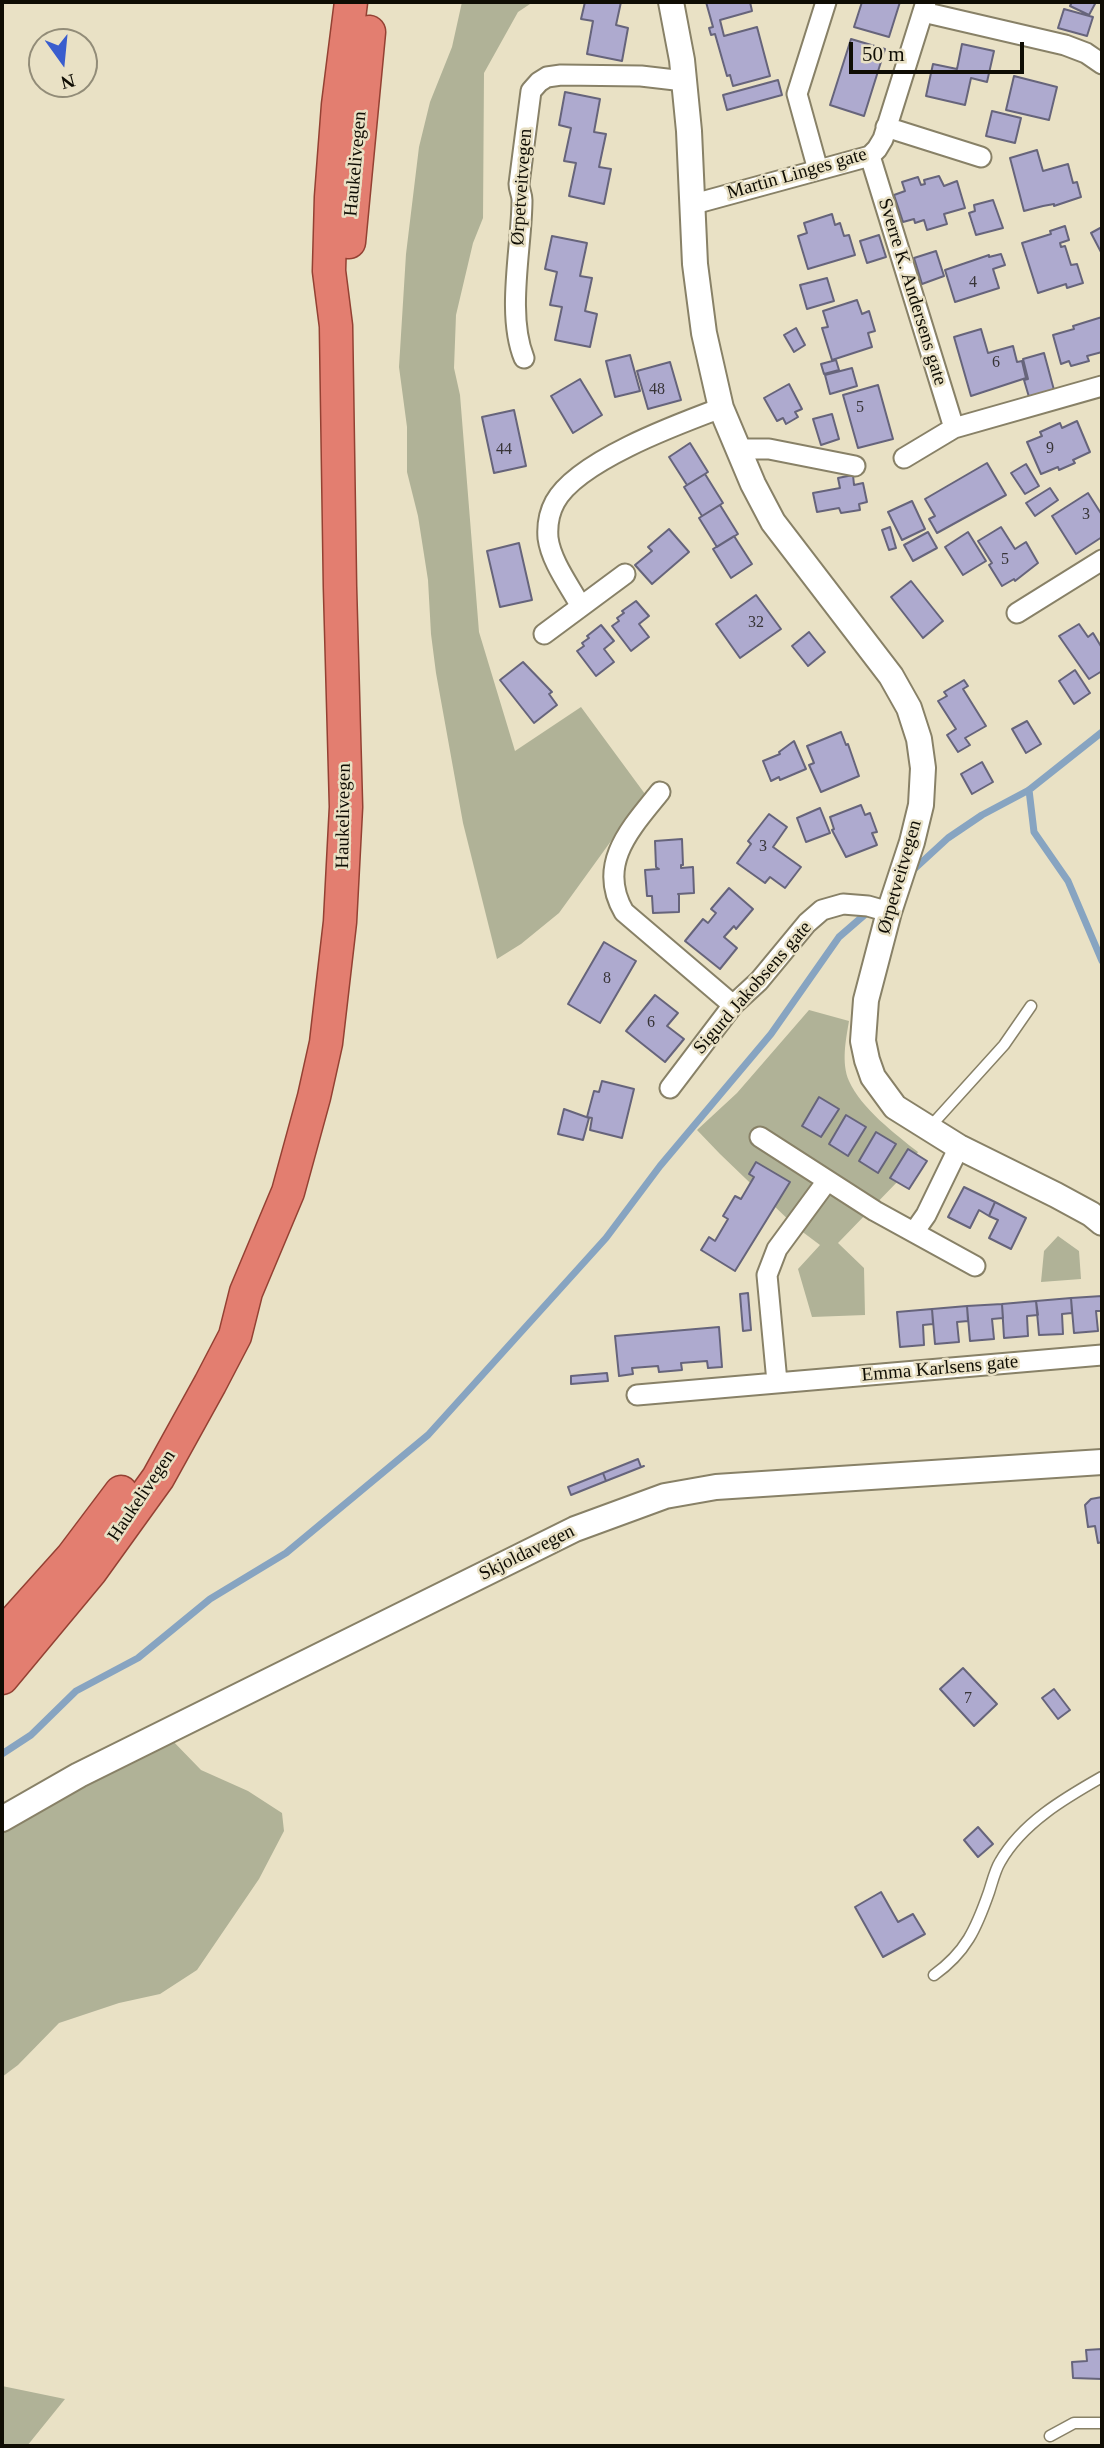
<!DOCTYPE html>
<meta charset="utf-8">
<style>
body{margin:0}
#map{position:relative;width:1104px;height:2448px;overflow:hidden;background:#e9e1c5;font-family:Georgia,serif}
canvas{display:block}
.frame{position:absolute;inset:0;border:4px solid #0f0d04;pointer-events:none}
.north{position:absolute;left:28px;top:28px;width:70px;height:70px;box-sizing:border-box;background:#e9e1c5;border:2px solid #928c78;border-radius:50%;rotate:165deg;font-size:19px;font-weight:700;line-height:28px;text-align:center;color:#0f0d04}
.north::after{content:'';display:block;margin:auto;width:24px;height:32px;background:#395dce;clip-path:polygon(50% 0,100% 100%,50% 72%,0 100%)}
.scale{position:absolute;left:849px;top:42px;width:175px;height:32px;box-sizing:border-box;border:4px solid #0f0d04;border-top:0;padding-left:9px;font-size:21px;line-height:24px;white-space:nowrap;color:#0f0d04;-webkit-text-stroke:5px #e9e1c5;paint-order:stroke}
</style>
<div id="map">
<canvas width="1104" height="2448"></canvas>
<div class="frame"></div>
<div class="north">N</div>
<div class="scale">50 m</div>
</div>
<script>
const ctx = document.querySelector('canvas').getContext('2d');
ctx.lineJoin = 'round';
function fillPath(path, color) {
  ctx.fillStyle = color;
  ctx.fill(path, 'evenodd');
}
function stroke(path, color, width, dash) {
  ctx.strokeStyle = color;
  ctx.lineWidth = width;
  ctx.lineCap = dash ? 'butt' : 'round';
  ctx.setLineDash(dash || []);
  ctx.stroke(path);
}
function write(font, color, halo, rows, align = 'center') {
  ctx.font = font + ' Georgia,serif';
  ctx.lineWidth = 5;
  ctx.setLineDash([]);
  ctx.textBaseline = 'middle';
  ctx.strokeStyle = halo;
  ctx.fillStyle = color;
  for (const [text, x, y, turn = 0] of rows) {
    ctx.save();
    ctx.translate(x, y);
    ctx.rotate((+turn || 0) * Math.PI / 180);
    ctx.textAlign = isNaN(turn) ? turn : align;
    if (halo) ctx.strokeText(text, 0, 0);
    ctx.fillText(text, 0, 0);
    ctx.restore();
  }
}
const green = new Path2D(`
 M462,2H533L518,12L484,73L483,218L473,243L456,315L454,368L460,395L479,632L515,751L581,707L645,794L559,913L521,944L497,959L463,823L436,673L431,634L428,580L418,516L407,472V427L399,367L406,254L419,147L430,102L452,47Z
 M809,1010L849,1021C846,1039 841,1063 849,1081C861,1108 895,1134 918,1152L901,1178L838,1243L864,1268L865,1315L812,1317L798,1269L820,1245L796,1227L720,1154L697,1130L737,1093Z
 M1058,1236L1079,1251L1081,1279L1041,1282L1044,1251Z
 M168,1736L201,1770L248,1791L282,1813L284,1831L259,1879L197,1970L160,1994L119,2003L59,2023L18,2065L2,2077V1823Z
 M2,2386L65,2399L27,2446H2Z`);
const stream = new Path2D(`
 M1029,790L1034,832L1068,881L1102,961
 M911,872L948,838L982,815L1029,790L1102,732
 M2,1754L31,1735L76,1691L138,1658L210,1599L286,1553L428,1435L606,1238L660,1166L771,1034L839,937L869,911`);
const building = new Path2D(`
 M585,2H621L616,25L628,28L622,61L587,54L593,21L581,19Z
 M706,2H750L752,11L720,20L724,36L757,27L770,76L733,86L730,75L727,76L715,34L711,35L709,28L713,27Z
 M862,2H900L889,37L854,27Z
 M1072,2H1096L1089,15L1070,6Z
 M1064,9L1093,17L1087,36L1058,28Z
 M851,39L885,49L864,116L830,105Z
 M962,44L994,51L987,82L971,78L965,105L926,96L933,64L957,69Z
 M1014,76L1057,87L1049,120L1006,110Z
 M778,80L782,95L727,110L723,95Z
 M565,92L600,99L594,132L606,134L599,167L611,169L604,204L569,196L576,163L564,161L571,128L559,125Z
 M992,111L1021,118L1015,143L986,136Z
 M1037,150L1043,171L1068,164L1073,183L1077,182L1081,197L1054,206V204L1043,206L1024,211L1010,158Z
 M939,176L944,186L957,181L965,208L944,214L947,224L927,230L924,220L915,223L914,219L903,222L894,195L905,191L902,182L918,177L921,185L925,184L924,180Z
 M993,200L1003,228L976,235L969,213L975,211L974,205Z
 M832,214L835,225L840,223L844,236L849,235L855,255L808,269L798,236L807,233L804,223Z
 M1065,226L1069,240L1060,243L1061,247L1065,246L1071,265L1077,264L1083,283L1067,288L1066,284L1038,293L1022,243L1051,234L1050,231Z
 M1102,227V254L1091,233Z
 M879,235L886,257L867,263L860,241Z
 M552,236L587,243L580,276L592,278L585,311L597,314L590,347L555,340L562,307L550,305L557,272L545,269Z
 M936,251L944,276L922,284L914,258Z
 M1001,254L1005,265L993,269L999,288L955,302L945,270L989,255V257Z
 M827,278L834,301L807,309L800,285Z
 M857,300L862,314L869,311L875,331L868,333L872,347L832,360L822,328L828,327L823,311Z
 M1102,317V352L1087,356L1089,361L1071,366L1069,361L1061,364L1053,335L1074,329L1073,326Z
 M796,328L805,345L794,352L784,335Z
 M981,329L988,353L1013,346L1017,362L1022,361L1026,378L971,396L954,337Z
 M1044,353L1054,390L1029,397L1024,380L1028,379L1023,359Z
 M630,355L640,391L615,397L606,361Z
 M836,360L839,370L824,374L821,364Z
 M670,362L681,400L648,409L637,371Z
 M852,368L857,386L830,394L825,375Z
 M580,379L602,415L573,433L551,396Z
 M789,384L802,409L795,412L798,417L786,424L783,418L777,421L764,398Z
 M878,385L893,439L858,448L843,395Z
 M514,410L526,466L494,473L482,417Z
 M832,414L839,439L821,445L813,419Z
 M1077,421L1090,452L1073,460L1075,463L1059,470L1058,467L1041,474L1027,442L1042,436L1040,432L1060,423L1062,428Z
 M690,443L708,472L687,485L669,457Z
 M987,463L1006,495L937,533L929,519L935,516L925,499Z
 M1026,464L1039,486L1025,494L1011,473Z
 M705,474L723,503L702,516L684,487Z
 M853,475L854,485L863,483L867,502L859,504L860,510L841,513L839,508L817,512L813,493L840,488L838,478Z
 M1050,488L1058,500L1035,516L1026,503Z
 M1088,493L1102,515V537L1076,554L1052,516Z
 M912,501L925,529L902,540L888,512Z
 M720,505L738,534L717,547L699,518Z
 M890,527L896,548L889,550L882,530Z
 M1001,527L1015,549L1026,542L1038,563L1015,581L1014,579L1002,586L989,565L992,563L978,541Z
 M669,529L689,552L652,584L635,565L652,551L648,547Z
 M928,532L937,548L913,561L904,545Z
 M968,532L986,561L963,575L945,547Z
 M734,536L752,564L731,578L713,549Z
 M519,543L532,600L500,607L487,551Z
 M911,581L943,621L923,638L891,597Z
 M756,595L781,629L740,658L716,624Z
 M636,601L649,616L639,624L649,637L631,651L612,626L619,621L617,618L624,613L622,611Z
 M1079,624L1088,637L1093,633L1102,648V671L1089,679L1059,636Z
 M601,625L614,641L604,649L614,662L596,676L577,651L584,646L582,643L589,638L587,636Z
 M809,632L825,652L808,666L792,646Z
 M523,662L552,692L549,694L557,705L534,723L500,680Z
 M1075,670L1090,693L1074,704L1059,681Z
 M964,680L968,686L963,689L986,726L965,738L970,745L958,752L947,735L956,729L938,701L947,696L944,692Z
 M1027,721L1041,744L1026,753L1012,729Z
 M841,732L846,745L848,744L859,776L821,792L809,765L814,763L807,746Z
 M794,741L806,769L780,780L779,777L771,781L763,761L780,754L779,752Z
 M982,762L993,782L972,794L961,774Z
 M861,805L865,815L870,813L877,832L872,833L877,845L846,857L832,830L834,829L830,817Z
 M820,808L830,833L806,842L797,818Z
 M769,814L787,827L773,847L801,867L785,888L770,877L765,883L737,863L751,844L748,841Z
 M682,839L683,865H681V868L693,867L694,893L678,894L679,895V912L653,913L652,896H647L645,870L659,869L656,867L655,841Z
 M729,888L753,909L736,929L734,926L724,937L737,948L720,969L685,941L703,919L708,923L716,913L711,909Z
 M604,942L636,961L600,1023L568,1004Z
 M655,995L678,1013L667,1026L684,1039L665,1062L626,1031Z
 M602,1081L634,1089L622,1138L590,1130L592,1118L587,1117L594,1091L599,1092Z
 M819,1097L839,1109L821,1137L802,1126Z
 M564,1109L589,1118L583,1140L558,1134Z
 M846,1115L866,1127L848,1156L829,1144Z
 M876,1132L896,1144L878,1173L859,1161Z
 M908,1149L927,1161L909,1189L890,1178Z
 M756,1162L790,1182L735,1271L701,1250L709,1237L715,1241L728,1219L723,1216L735,1196L741,1199L754,1177L749,1174Z
 M964,1187L995,1202L989,1216L979,1210L970,1228L948,1217Z
 M995,1202L1026,1218L1011,1249L989,1238L998,1220L989,1216Z
 M748,1293L751,1330L743,1331L740,1294Z
 M1102,1296V1311H1096L1098,1331L1074,1333L1071,1298Z
 M1071,1298L1072,1313L1062,1314L1063,1334L1039,1335L1036,1301Z
 M1036,1301L1038,1315L1027,1316L1028,1336L1004,1338L1002,1304Z
 M1002,1304L1003,1318L992,1319L994,1339L970,1341L967,1306Z
 M967,1306L968,1321L957,1322L959,1342L935,1344L932,1309Z
 M932,1309L933,1324L923,1325L924,1345L900,1347L897,1312Z
 M719,1327L722,1367L708,1368L707,1361L681,1363L682,1370L659,1372L658,1366L632,1368L633,1374L619,1376L615,1336Z
 M607,1373L608,1381L571,1384V1376Z
 M638,1459L641,1467L644,1466L606,1481L603,1473Z
 M603,1473L606,1481L571,1495L568,1487Z
 M1102,1497V1542L1098,1543L1095,1526L1088,1527L1085,1505L1091,1499Z
 M963,1668L997,1704L974,1726L940,1689Z
 M1054,1689L1070,1710L1058,1719L1042,1698Z
 M978,1827L993,1844L978,1857L964,1840Z
 M881,1892L898,1922L913,1914L925,1934L883,1957L855,1907Z
 M1102,2349V2379L1073,2378L1072,2362L1087,2361L1086,2350Z`);
const service = new Path2D(`
 M929,1128L1004,1045L1031,1006
 M934,1975C966,1952 976,1929 989,1892C992,1883 995,1870 1000,1862C1022,1823 1065,1798 1102,1777
 M1050,2436L1074,2423H1102`);
const minor = new Path2D(`
 M923,12L1065,45L1086,53L1102,64
 M886,127L981,157
 M870,156L954,428L1102,386
 M818,170L797,94L826,2
 M694,204L870,156L877,149L883,139L926,2
 M524,358C506,314 522,246 522,200C522,194 519,190 519,184L531,91L539,82L547,77L561,75L641,76L684,81
 M737,449H769L855,466
 M904,458L954,428
 M580,605C569,585 551,561 548,538C547,525 549,513 555,502C577,461 678,424 721,408
 M1017,613L1102,560
 M544,634L625,574
 M660,792C631,828 596,864 624,912L733,1005
 M670,1088L733,1005L759,981L807,923L822,910L843,904L868,906L889,912
 M760,1137L875,1211L975,1266
 M914,1232L926,1215L959,1147
 M777,1382L767,1275L777,1249L827,1181
 M637,1395L1102,1355`);
const tertiary = new Path2D(`
 M671,2L682,60L689,131L695,264L704,333L721,408L753,484L773,522L891,676L909,708L919,739L923,768L921,805L912,842L889,912L866,1000L863,1041L867,1060L873,1077L895,1107L959,1147L1056,1195L1091,1214L1102,1223
 M2,1819L79,1775L575,1529L665,1496L716,1487L1102,1462`);
const trunk = new Path2D(`
 M349,242L369,32
 M2,1635L72,1557L121,1492
 M2,1678L91,1571L158,1478L210,1384L235,1336L246,1292L288,1192L314,1097L326,1043L340,922L346,807L340,587L336,326L329,271L331,197L338,105L351,2`);
const numberNames = [
 ["4",973,283],
 ["6",996,363],
 ["48",657,390],
 ["5",860,408],
 ["9",1050,449],
 ["44",504,450],
 ["3",1086,515],
 ["5",1005,560],
 ["32",756,623],
 ["3",763,847],
 ["8",607,979],
 ["6",651,1023],
 ["7",968,1699]
];
const streetNames = [
 ["Haukelivegen",356,164,-85],
 ["Martin Linges gate",797,174,-16],
 ["Ørpetveitvegen",522,187,-86],
 ["Sverre K. Andersens gate",912,292,73],
 ["Haukelivegen",344,816,-89],
 ["Ørpetveitvegen",900,877,-74],
 ["Sigurd Jakobsens gate",753,988,-49],
 ["Emma Karlsens gate",940,1369,-5],
 ["Haukelivegen",142,1496,-56],
 ["Skjoldavegen",527,1553,-26]
];
fillPath(green, '#b0b297');
stroke(stream, '#87a4c1', 7);
fillPath(building, '#aeaacf');
stroke(building, '#66647b', 2);
stroke(service, '#888167', 13);
stroke(minor, '#888167', 23);
stroke(tertiary, '#888167', 28);
stroke(trunk, '#944133', 35);
stroke(service, '#fff', 10);
stroke(minor, '#fff', 19);
stroke(tertiary, '#fff', 24);
stroke(trunk, '#e37e70', 32);
write('16px', '#373437', null, numberNames);
write('19px', '#0f0d04', '#e9e1c5', streetNames);
</script>
